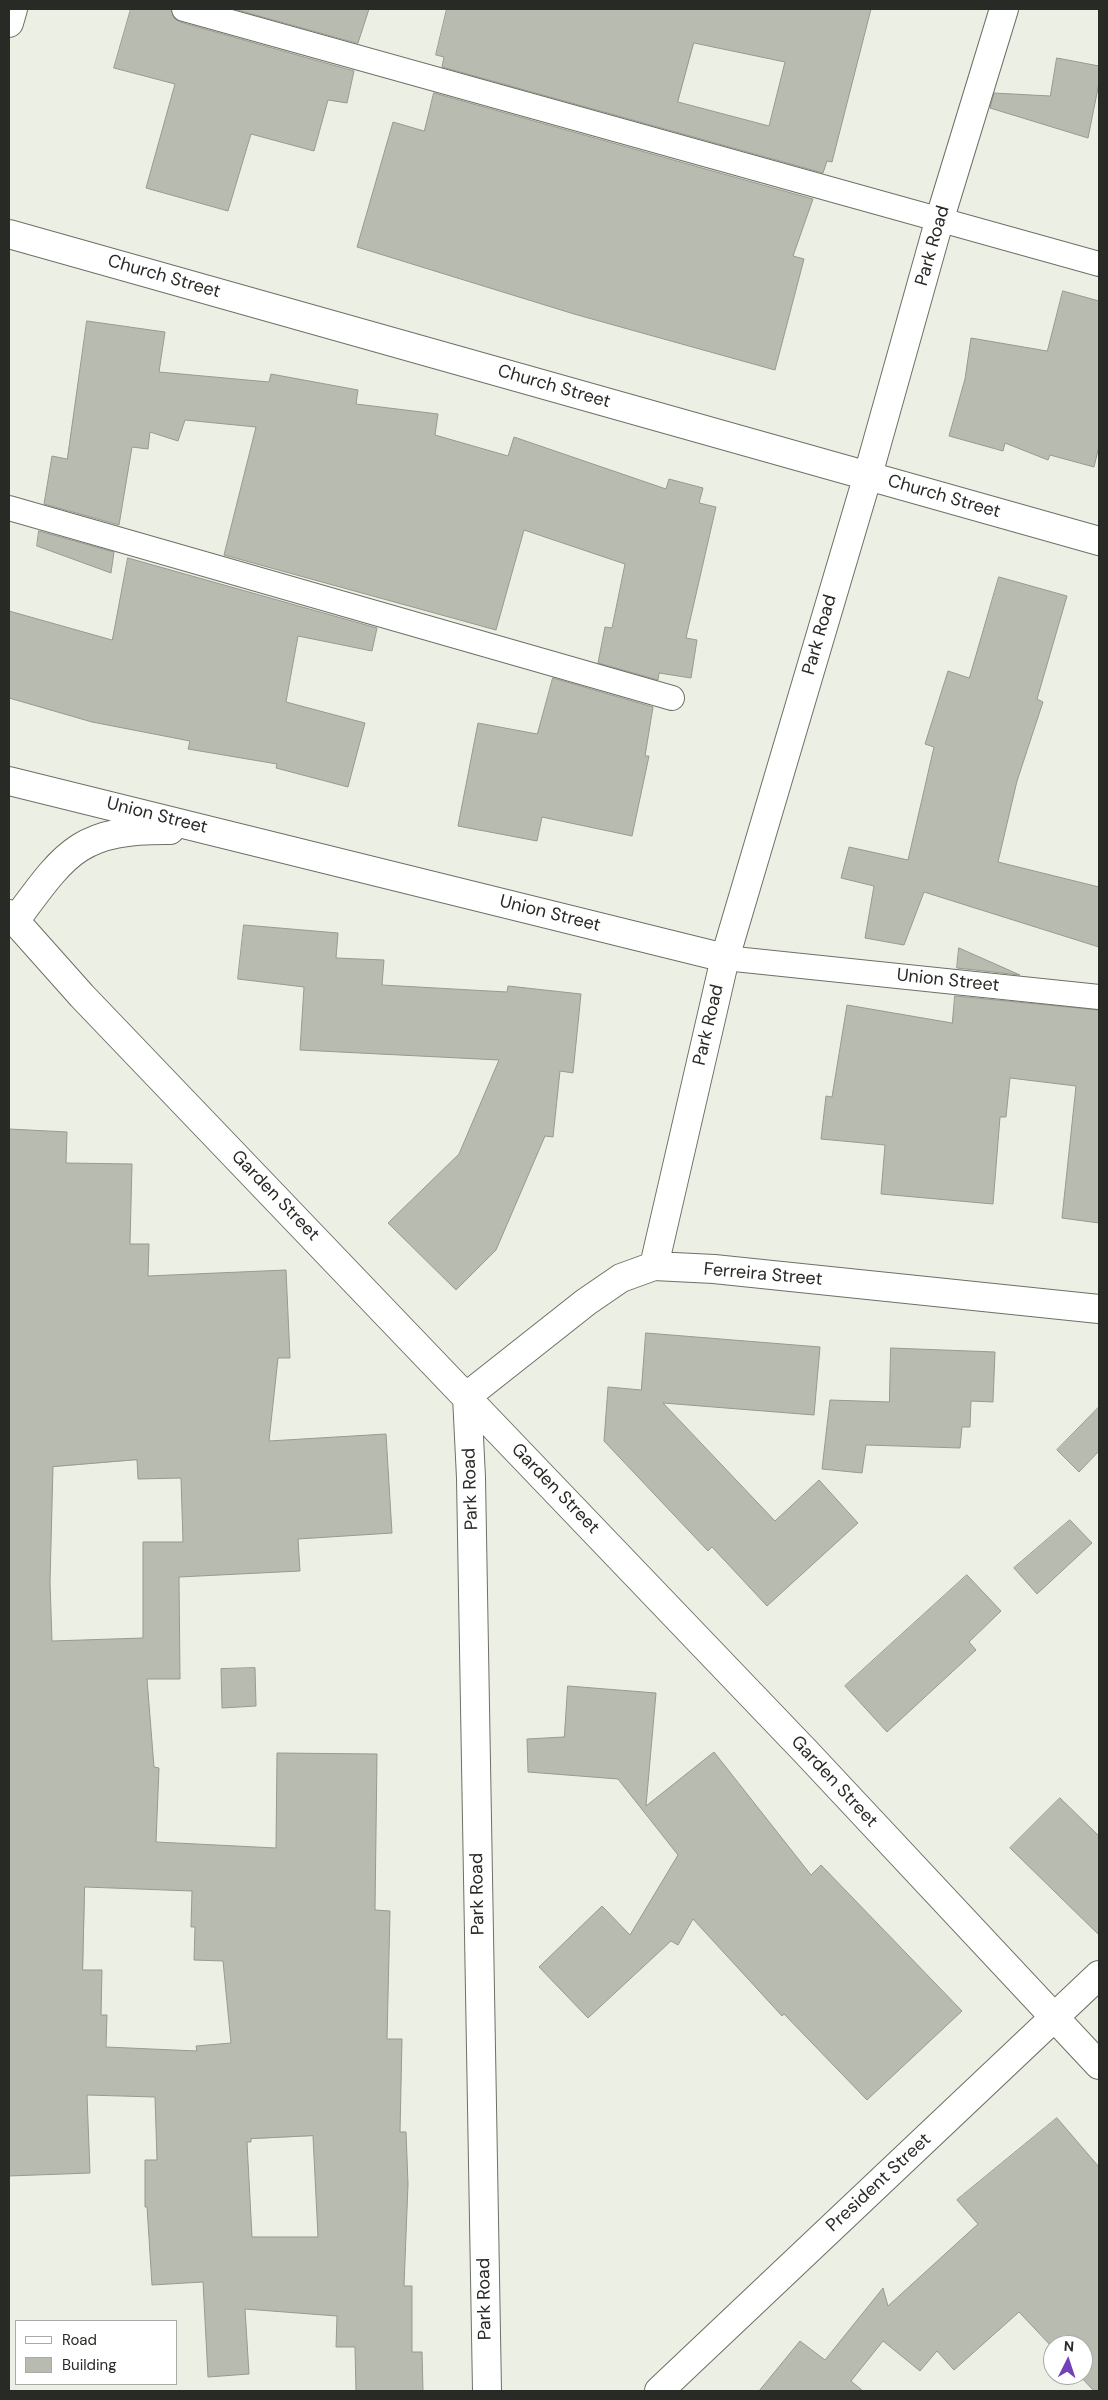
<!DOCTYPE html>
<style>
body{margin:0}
#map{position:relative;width:1108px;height:2400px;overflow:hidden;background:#ecf0e4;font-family:"DM Sans",sans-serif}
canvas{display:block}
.frame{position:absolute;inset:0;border:10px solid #282a25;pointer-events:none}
.legend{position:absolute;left:15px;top:2320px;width:162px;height:65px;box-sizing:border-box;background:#fff;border:1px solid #a9aaa8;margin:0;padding:6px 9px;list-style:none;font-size:15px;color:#282a25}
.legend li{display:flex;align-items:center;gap:10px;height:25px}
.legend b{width:25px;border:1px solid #a9aaa8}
.north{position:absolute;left:1043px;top:2335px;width:50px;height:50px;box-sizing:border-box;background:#fff;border:1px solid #a9aaa8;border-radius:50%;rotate:4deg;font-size:14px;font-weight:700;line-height:20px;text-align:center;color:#282a25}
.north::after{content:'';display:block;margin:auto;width:18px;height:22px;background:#7340b7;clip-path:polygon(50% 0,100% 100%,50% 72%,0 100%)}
</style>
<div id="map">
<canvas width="1108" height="2400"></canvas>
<div class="frame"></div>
<ul class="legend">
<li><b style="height:6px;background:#fff"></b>Road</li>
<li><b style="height:14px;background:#b8bbaf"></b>Building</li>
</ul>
<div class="north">N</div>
</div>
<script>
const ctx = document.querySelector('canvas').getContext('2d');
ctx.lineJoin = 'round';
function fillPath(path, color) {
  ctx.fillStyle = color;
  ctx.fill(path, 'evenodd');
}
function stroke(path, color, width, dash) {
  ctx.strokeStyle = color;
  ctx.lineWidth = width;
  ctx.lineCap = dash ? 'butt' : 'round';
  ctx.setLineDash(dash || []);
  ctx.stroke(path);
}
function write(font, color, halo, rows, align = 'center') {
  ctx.font = font + ' "DM Sans",sans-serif';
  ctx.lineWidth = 4;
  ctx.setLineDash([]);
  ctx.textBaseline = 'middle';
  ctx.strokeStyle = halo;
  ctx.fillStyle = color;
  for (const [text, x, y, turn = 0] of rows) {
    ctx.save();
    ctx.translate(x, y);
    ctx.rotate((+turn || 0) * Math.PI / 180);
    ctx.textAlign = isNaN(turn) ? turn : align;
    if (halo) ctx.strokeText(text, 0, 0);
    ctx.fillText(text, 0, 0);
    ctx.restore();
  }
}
const building = new Path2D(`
 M131,9H171L174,18L180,22L354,71L347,103L328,100L314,151L251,134L228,211L146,188L175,84L114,68Z
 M234,9H369L358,43Z
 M447,9H871L832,162L827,161L823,173L442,67L444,57L436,55ZM694,43L785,62L769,126L678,102Z
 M1057,58L1099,66V83L1088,138L990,108L994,93L1050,96Z
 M434,93L813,199L793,256L804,259L775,370L574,314L357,247L393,122L424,131Z
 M1063,291L1099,301V446L1094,467L1050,455L1048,460L1005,443L1003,451L949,436L965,379L971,338L1047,351Z
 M87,321L165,332L159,372L269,382L271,374L358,390L356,404L438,414L435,435L508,456L514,437L666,489L669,479L703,488L699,503L716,507L686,638L697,640L691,678L659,673L658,680L598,663L605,627L612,628L625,564L524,530L496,630L224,555L256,427L185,420L178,441L150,432L148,449L132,447L119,525L44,504L52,456L67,459Z
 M39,531L114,552L111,573L37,546Z
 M128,558L377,628L372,651L298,636L286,702L365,723L348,787L276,768L277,764L188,749L190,741L92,722L9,698V611L112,640Z
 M999,577L1067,596L1037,699L1043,702L1017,781L998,862L1099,887V947L924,892L904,945L865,938L874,886L841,878L849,847L908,860L934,747L925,744L948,671L969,678Z
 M553,678L653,707L645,756H649L632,836L542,817L537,841L458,826L478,723L537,734Z
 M244,925L338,933L336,958L384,960L382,985L507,992L508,986L581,994L573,1073L560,1071L553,1137L545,1136L496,1250L456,1290L388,1223L459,1154L499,1060L300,1050L304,987L238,979Z
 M959,948L1020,975L957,968Z
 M955,996L1099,1010V1223L1062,1218L1076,1086L1010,1078L1006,1117H1000L993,1204L881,1194L885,1145L821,1139L826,1096L832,1097L847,1005L952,1023Z
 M9,1129L67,1132L66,1163L132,1164L130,1244H149L148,1276L286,1270L290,1358H278L269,1441L386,1434L392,1533L298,1539L300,1571L179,1577L180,1679H147L154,1767L159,1768L156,1842L276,1848L277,1753L377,1754L375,1910L390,1911L387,2039H402L400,2132H406L408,2184L404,2286H412V2352H422L423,2391H356L355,2347H336L337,2316L245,2309L249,2374L208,2377L203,2282L152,2285L147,2207H145V2160H157L155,2097L87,2095L90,2173L9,2176ZM137,1460L138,1479L181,1478L183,1542H143V1638L52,1641L50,1582L53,1467ZM85,1887L192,1891L191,1927H195L194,1960L223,1961L231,2043L196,2046L197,2051L106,2047L107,2015H101L102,1970H83ZM313,2136L318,2237H252L247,2142H251V2139Z
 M646,1333L820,1347L814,1415L663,1403L775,1521L819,1480L858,1523L767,1606L712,1547L708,1551L604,1441L608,1387L641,1390Z
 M891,1348L995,1352L993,1402L971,1401L970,1427H962L960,1448L866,1445L862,1473L822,1469L830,1400L889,1402Z
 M1099,1407V1451L1079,1472L1057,1450Z
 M1070,1520L1092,1543L1037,1594L1014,1568Z
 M967,1575L1001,1611L969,1642L976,1650L887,1732L845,1686Z
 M255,1668L256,1706L222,1708L221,1669Z
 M568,1686L656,1693L646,1806L714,1752L811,1875L821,1865L962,2011L867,2100L784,2014L782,2016L693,1919L678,1945L671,1941L588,2018L539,1967L602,1906L630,1935L678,1855L618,1779L528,1772L527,1739L564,1737Z
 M1060,1798L1099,1836V1935L1010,1848Z
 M1057,2118L1099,2167V2391H1094L1079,2375H1083V2345H1053V2348L1019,2312L954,2370L937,2351L920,2371L883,2341L851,2381L863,2391H759L800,2341L825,2360L883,2288L888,2306L978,2224L957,2200Z`);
const service = new Path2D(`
 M184,9L1099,264
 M9,508L672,698
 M725,958L1099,997`);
const minor = new Path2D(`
 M9,234L1099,541
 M9,781L725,958
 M9,914L82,996L806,1752L1099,2065
 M15,921C66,852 79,829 170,830
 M654,1266L725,958L868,475L940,218L1004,9
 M487,2391L471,1478L467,1396L586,1302L621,1278L654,1266L714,1269L1099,1309
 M659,2391L1099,1975`);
const tertiary = new Path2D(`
 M9,23L13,9`);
const streetNames = [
 ["Park Road",933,246,-74],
 ["Church Street",164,277,16],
 ["Church Street",554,387,16],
 ["Church Street",944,497,16],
 ["Park Road",820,635,-74],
 ["Union Street",157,816,14],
 ["Union Street",550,914,14],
 ["Union Street",948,981,6],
 ["Park Road",709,1025,-77],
 ["Garden Street",275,1196,46],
 ["Ferreira Street",763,1275,5],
 ["Park Road",471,1489,-92],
 ["Garden Street",555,1489,46],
 ["Garden Street",834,1782,47],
 ["Park Road",478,1894,-91],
 ["President Street",879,2183,-43],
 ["Park Road",485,2299,-91]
];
fillPath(building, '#b8bbaf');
stroke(building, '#979a8e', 1);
stroke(service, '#6d7065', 26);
stroke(minor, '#6d7065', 30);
stroke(tertiary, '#6d7065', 30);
stroke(service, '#fff', 24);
stroke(minor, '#fff', 28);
stroke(tertiary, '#fff', 28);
write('18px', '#282a25', '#fff', streetNames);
</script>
